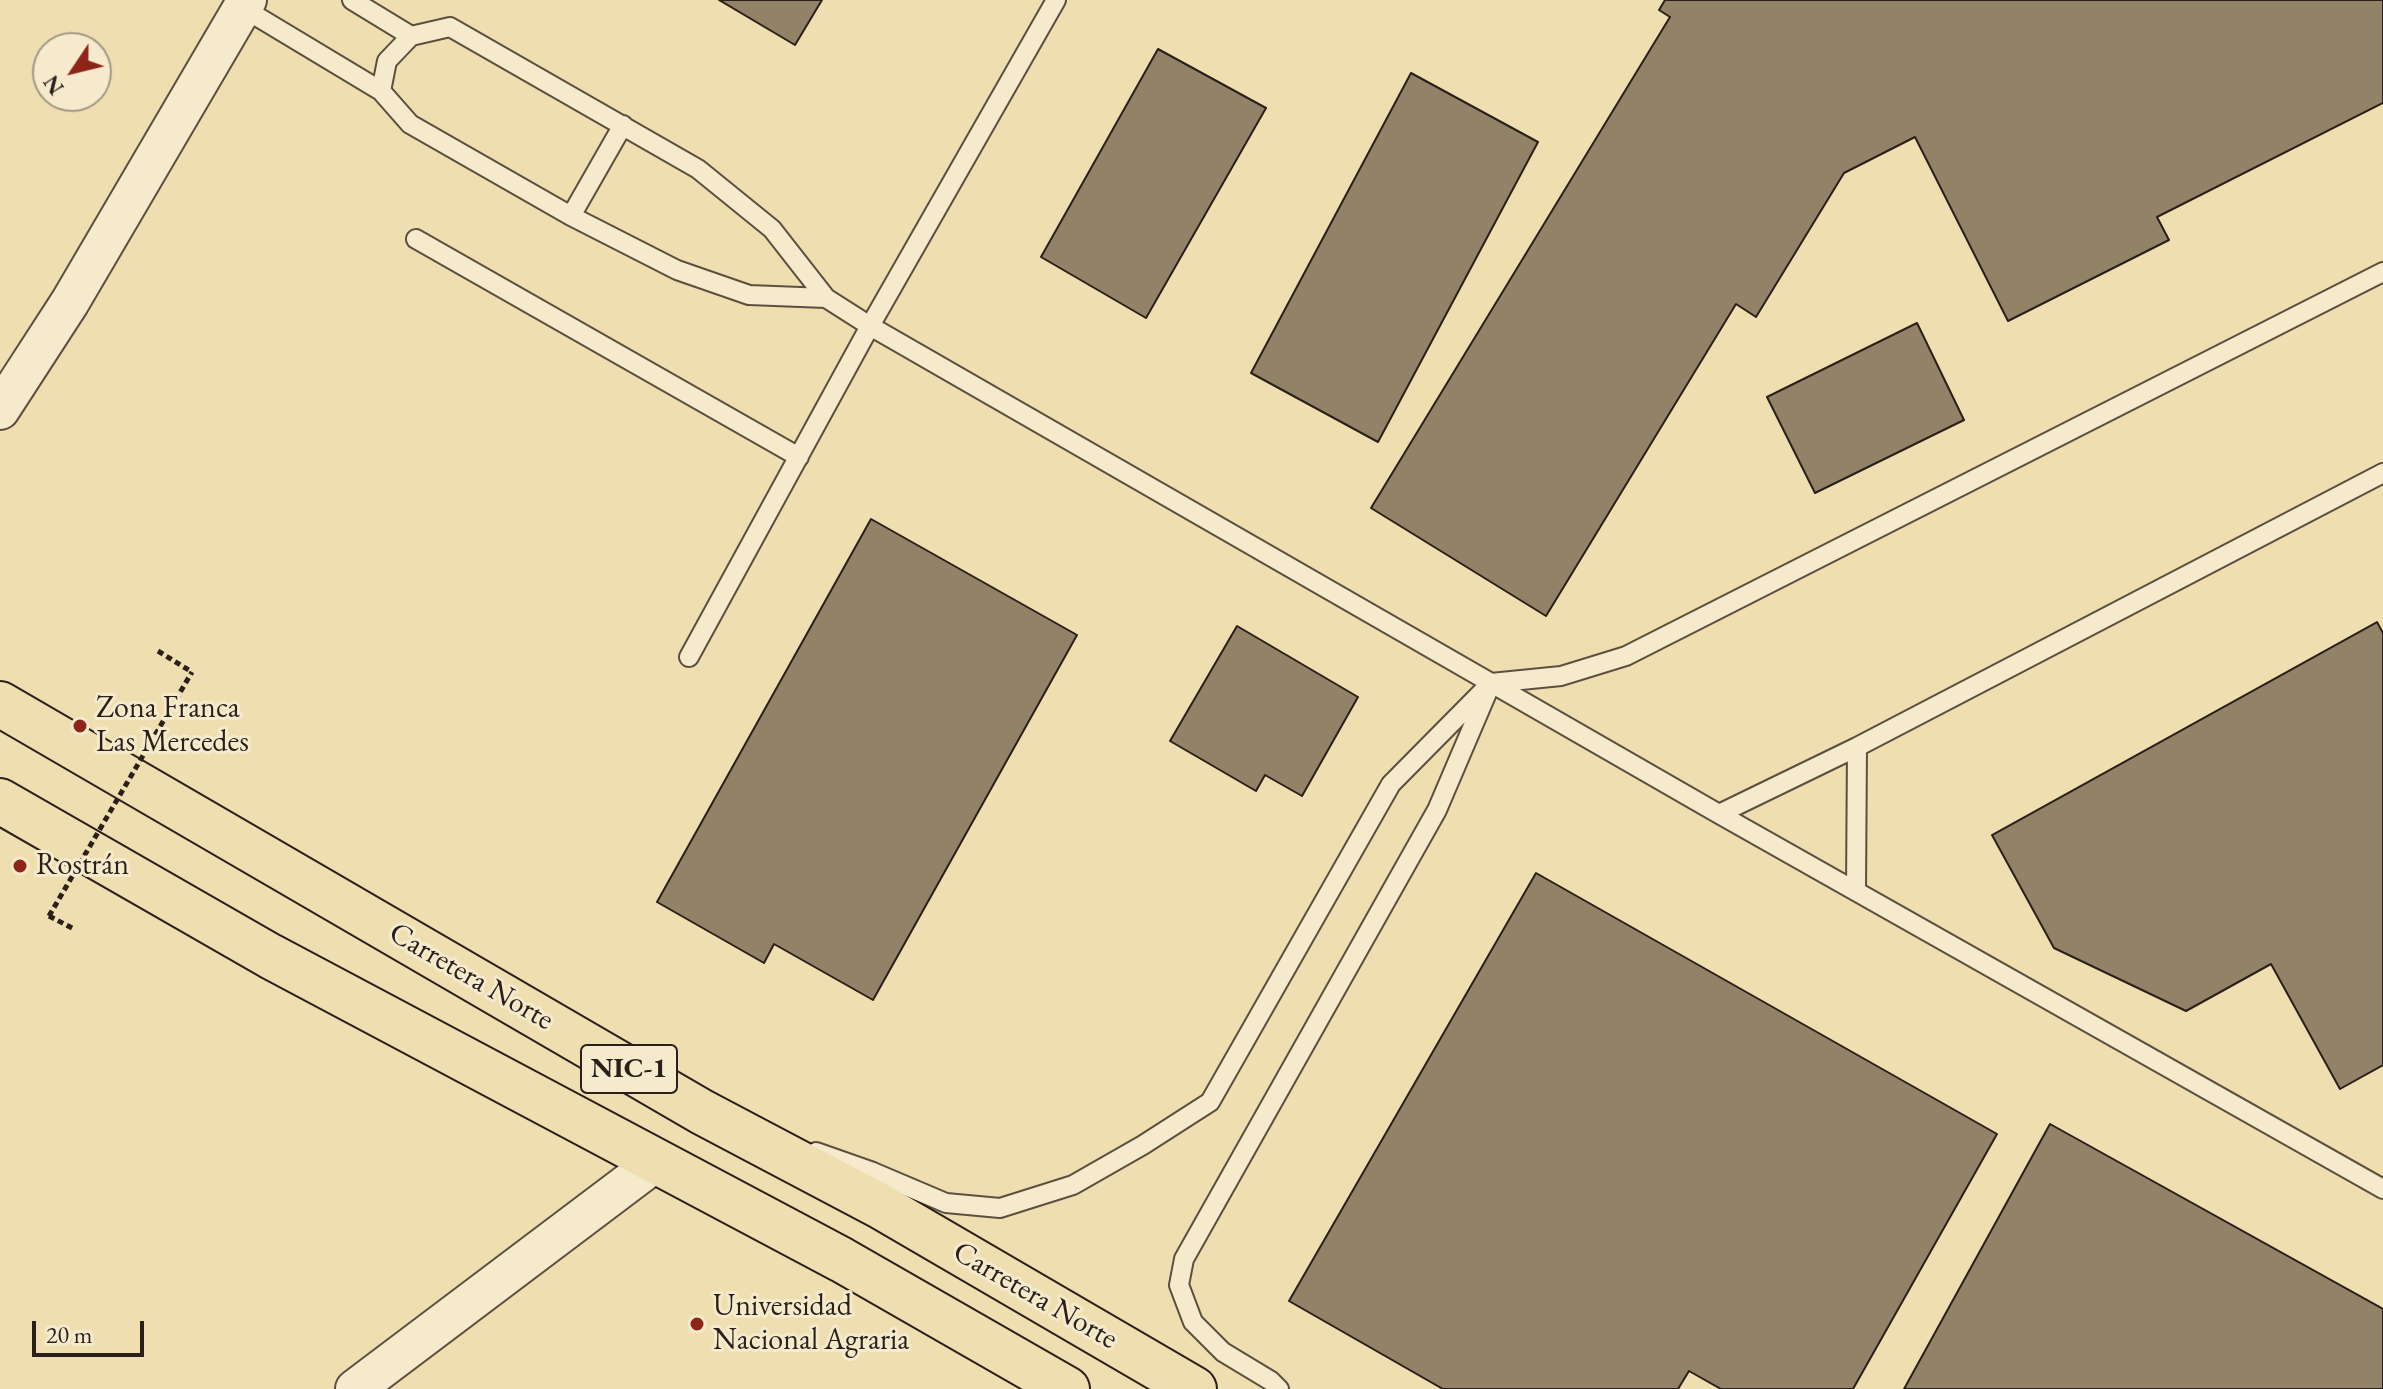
<!DOCTYPE html>
<meta charset="utf-8">
<style>
body{margin:0}
#map{position:relative;width:2383px;height:1389px;overflow:hidden;background:#efdeb0;font-family:"EB Garamond",serif}
canvas{display:block}
.north{position:absolute;left:32px;top:32px;width:80px;height:80px;box-sizing:border-box;background:#f5eacc;border:2px solid #a49985;border-radius:50%;rotate:235deg;font-size:22px;font-weight:700;line-height:32px;text-align:center;color:#2b1f1a}
.north::after{content:'';display:block;margin:auto;width:28px;height:36px;background:#8f2418;clip-path:polygon(50% 0,100% 100%,50% 72%,0 100%)}
.scale{position:absolute;left:32px;top:1321px;width:112px;height:36px;box-sizing:border-box;border:4px solid #2b1f1a;border-top:0;padding-left:10px;font-size:24px;line-height:28px;white-space:nowrap;color:#2b1f1a;-webkit-text-stroke:6px #f5eacc;paint-order:stroke}
</style>
<div id="map">
<canvas width="2383" height="1389"></canvas>
<div class="north">N</div>
<div class="scale">20 m</div>
</div>
<script>
const ctx = document.querySelector('canvas').getContext('2d');
ctx.lineJoin = 'round';
function fillPath(path, color) {
  ctx.fillStyle = color;
  ctx.fill(path, 'evenodd');
}
function stroke(path, color, width, dash) {
  ctx.strokeStyle = color;
  ctx.lineWidth = width;
  ctx.lineCap = dash ? 'butt' : 'round';
  ctx.setLineDash(dash || []);
  ctx.stroke(path);
}
function write(font, color, halo, rows, align = 'center') {
  ctx.font = font + ' "EB Garamond",serif';
  ctx.lineWidth = 6;
  ctx.setLineDash([]);
  ctx.textBaseline = 'middle';
  ctx.strokeStyle = halo;
  ctx.fillStyle = color;
  for (const [text, x, y, turn = 0] of rows) {
    ctx.save();
    ctx.translate(x, y);
    ctx.rotate((+turn || 0) * Math.PI / 180);
    ctx.textAlign = isNaN(turn) ? turn : align;
    if (halo) ctx.strokeText(text, 0, 0);
    ctx.fillText(text, 0, 0);
    ctx.restore();
  }
}
const building = new Path2D(`
 M719,0H822L795,45Z
 M1665,0H2383V103L2157,217L2169,240L2008,321L1915,137L1844,173L1756,317L1736,304L1546,616L1371,508L1670,17L1659,10Z
 M1158,49L1266,108L1146,318L1041,257Z
 M1411,73L1538,142L1378,442L1251,373Z
 M1917,323L1964,420L1815,493L1767,397Z
 M871,519L1077,635L873,1000L774,944L764,963L657,902Z
 M2377,622L2383,633V1065L2340,1089L2271,964L2186,1011L2054,948L1992,835Z
 M1237,626L1358,697L1302,796L1265,775L1256,791L1170,741Z
 M1536,873L1997,1134L1853,1389H1721L1689,1371L1678,1389H1443L1289,1301Z
 M2050,1124L2383,1309V1389H1904Z`);
const path = new Path2D(`
 M158,651L192,672
 M49,916L74,929`);
const lane = new Path2D(`
 M352,0L411,36
 M243,8L381,91
 M571,216L623,125
 M416,239L799,457
 M826,298L749,295L677,270L571,216L410,124L381,91L387,61L411,36L450,27L698,169L772,229L826,298L870,326L1719,814L2383,1189
 M689,657L870,326L1056,0
 M1719,814L1857,747
 M1856,890L1857,747L2383,473
 M816,1152L873,1172L946,1203L1000,1208L1073,1185L1143,1145L1210,1102L1391,784L1491,683L1561,676L1626,656L2383,272
 M1279,1389L1271,1381L1223,1352L1193,1322L1179,1285L1184,1259L1437,810L1487,693`);
const street = new Path2D(`
 M0,410L70,302L247,0
 M355,1389L656,1162`);
const highway = new Path2D(`
 M0,704L702,1112L880,1206L1194,1389
 M0,801L270,956L842,1260L1067,1389`);
const pathBridge = new Path2D(`
 M49,916L192,672`);
const markers = [
 [80,726,8,"#8f2418"],
 [20,866,8,"#8f2418"],
 [697,1324,8,"#8f2418"]
];
const shields = [
 [629,1069,96]
];
const shieldNames = [
 ["NIC-1",629,1069]
];
const poiNames = [
 ["Zona Franca",96,709],
 ["Las Mercedes",96,743],
 ["Rostrán",36,866],
 ["Universidad",713,1307],
 ["Nacional Agraria",713,1341]
];
const streetNames = [
 ["Carretera Norte",471,977,30],
 ["Carretera Norte",1035,1296,30]
];
fillPath(building, '#918268');
stroke(building, '#2b1f1a', 2);
stroke(lane, '#5c4f40', 22);
stroke(street, '#5c4f40', 42);
stroke(highway, '#2b1f1a', 48);
stroke(path, '#2b1f1a', 5, [6, 4]);
stroke(lane, '#f5eacc', 18);
stroke(street, '#f5eacc', 38);
stroke(highway, '#efdeb0', 44);
stroke(pathBridge, '#2b1f1a', 5, [6, 4]);
for (const [x, y, r, color] of markers) {
  const dot = new Path2D();
  dot.arc(x, y, r, 0, 2 * Math.PI);
  ctx.fillStyle = color;
  ctx.fill(dot);
  stroke(dot, '#f5eacc', 3);
}
for (const [x, y, w] of shields) {
  const box = new Path2D();
  box.roundRect(x - w / 2, y - 24, w, 48, 6);
  ctx.fillStyle = '#f5eacc';
  ctx.fill(box);
  stroke(box, '#2b1f1a', 2);
}
write('bold 28px', '#2b1f1a', null, shieldNames);
write('30px', '#2b1f1a', '#f5eacc', poiNames, 'left');
write('30px', '#2b1f1a', '#f5eacc', streetNames);
</script>
